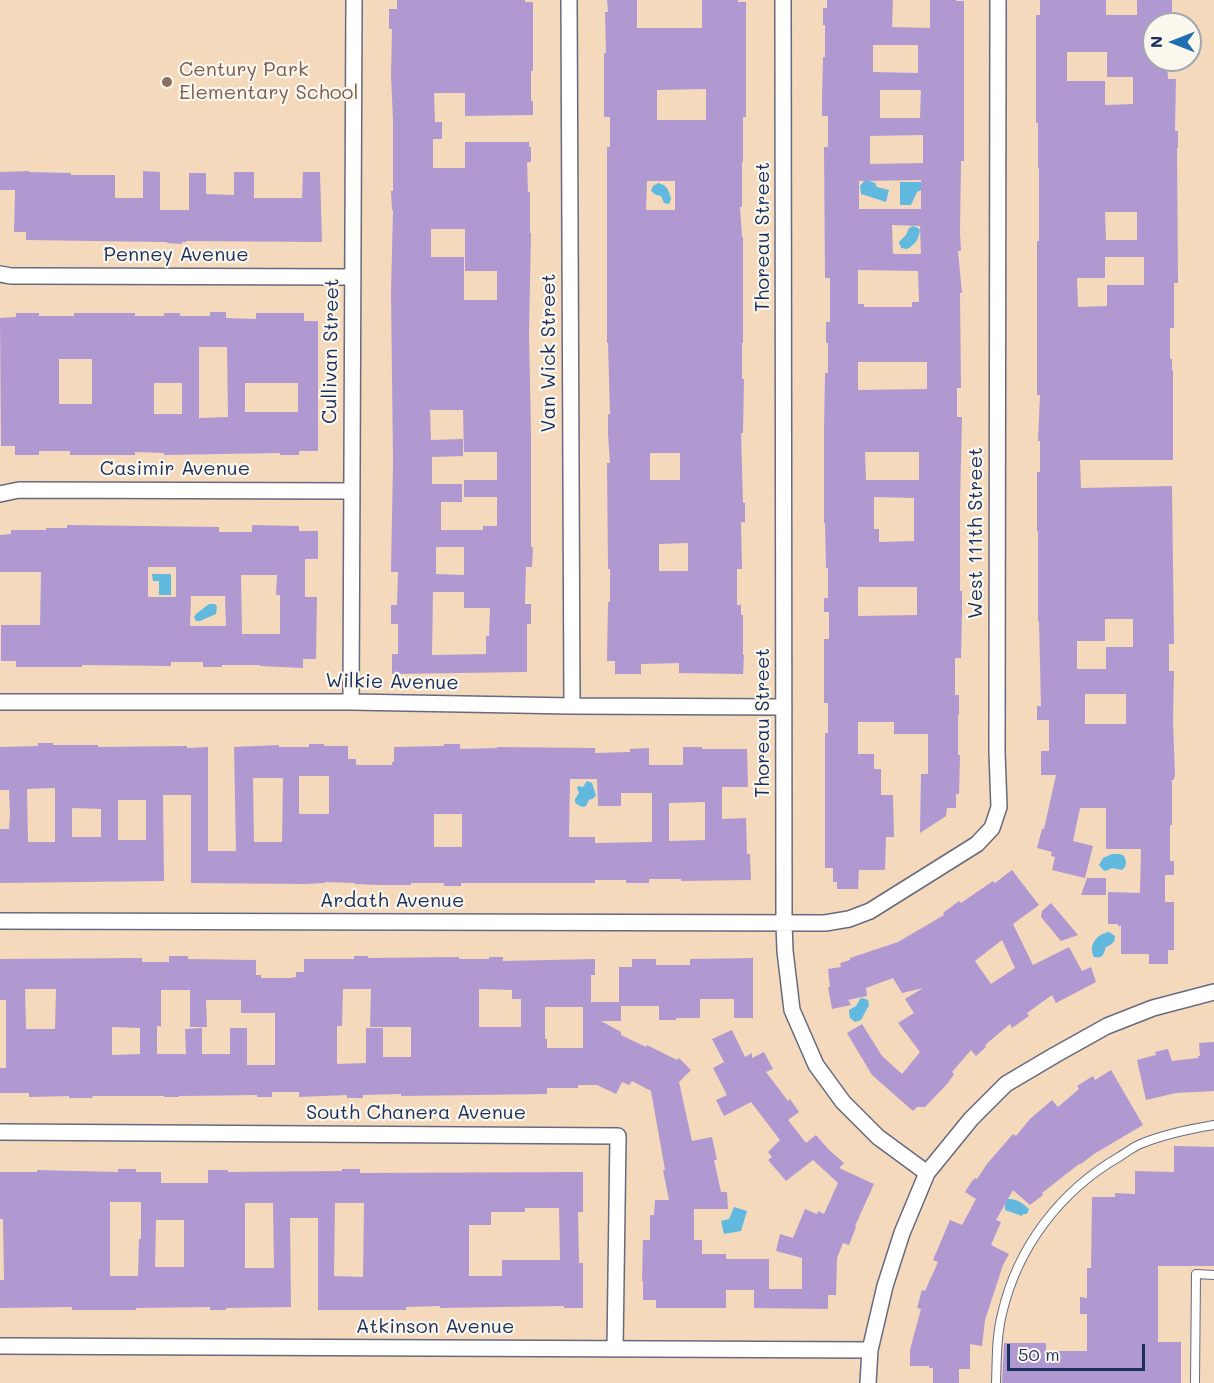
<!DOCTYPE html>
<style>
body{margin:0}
#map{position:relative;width:1214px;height:1383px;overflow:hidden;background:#f4d9bc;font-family:Mali,sans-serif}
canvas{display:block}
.north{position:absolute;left:1142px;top:12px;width:60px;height:60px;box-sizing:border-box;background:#fbf7ec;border:2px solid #a1a7b3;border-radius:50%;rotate:270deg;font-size:16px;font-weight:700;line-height:24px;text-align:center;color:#1b2f5e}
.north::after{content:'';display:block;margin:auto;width:21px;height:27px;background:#1f6fb2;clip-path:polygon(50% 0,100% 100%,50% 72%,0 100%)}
.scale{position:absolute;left:1007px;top:1344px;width:138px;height:27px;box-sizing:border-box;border:3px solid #1b2f5e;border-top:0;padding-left:8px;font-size:18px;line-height:21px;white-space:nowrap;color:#1b2f5e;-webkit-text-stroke:4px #fbf7ec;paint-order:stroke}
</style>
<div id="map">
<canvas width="1214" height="1383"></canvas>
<div class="north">N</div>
<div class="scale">50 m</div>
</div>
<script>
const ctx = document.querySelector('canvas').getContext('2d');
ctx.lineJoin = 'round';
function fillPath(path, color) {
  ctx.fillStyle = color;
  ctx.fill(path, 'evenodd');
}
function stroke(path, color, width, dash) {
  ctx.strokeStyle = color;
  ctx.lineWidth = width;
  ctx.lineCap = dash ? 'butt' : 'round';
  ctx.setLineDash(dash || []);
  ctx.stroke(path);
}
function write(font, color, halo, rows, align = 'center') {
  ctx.font = font + ' Mali,sans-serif';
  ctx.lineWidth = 4.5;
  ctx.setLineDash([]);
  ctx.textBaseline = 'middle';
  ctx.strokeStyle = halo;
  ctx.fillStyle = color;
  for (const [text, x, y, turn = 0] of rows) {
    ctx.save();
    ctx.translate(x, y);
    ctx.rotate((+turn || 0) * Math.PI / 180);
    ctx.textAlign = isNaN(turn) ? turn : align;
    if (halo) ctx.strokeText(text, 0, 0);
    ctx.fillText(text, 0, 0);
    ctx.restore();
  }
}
const water = new Path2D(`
 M867,180L875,183L877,187L889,190L886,202L861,194L860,186L864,181Z
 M900,182H921V190L917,192L911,205H900Z
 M658,183C667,185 669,190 671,199L669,204L664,203L661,196L656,195L651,191L653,186Z
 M913,226L918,228L920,230C919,239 915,245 907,249L901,248L899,242L906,235L909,228Z
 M152,574H171V595H159V581H153Z
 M209,604H215L217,607L216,614L200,621H196L194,617L196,614Z
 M587,781L592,783L596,795L594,798L589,800L586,806L582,807L575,803V799L579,793L577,788L578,786L583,787Z
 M1112,854H1120L1124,856C1127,862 1127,866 1122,870L1112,868L1106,871L1103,870L1099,865L1103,858Z
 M1109,932L1115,936C1115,943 1112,944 1106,947C1103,954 1104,959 1094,957C1088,946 1096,934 1109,932Z
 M863,998L868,1000L869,1005L861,1020L855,1022L850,1018L849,1012V1010L856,1006L860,999Z
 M1008,1199C1016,1198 1024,1204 1029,1209L1027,1214H1023L1022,1216L1005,1210V1203Z
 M734,1207L747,1211L741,1231L724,1234L721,1221L729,1219Z`);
const building = new Path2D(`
 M397,0H525V2H533V71H531V101H533V115L465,116V93H434L435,122H442V139H433V168H465V142H529V147H531V162H527L528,192H530V233H531L529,333L531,433V547H533L532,567H526L525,604H531V624H527V672L392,674V654H398V624H391V605H397L398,572H391L393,462L391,291L393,210H392L391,191H393V120L391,75L392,29H389V9H397ZM431,229H465V271H497V300H464V257H431ZM430,410H463L464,452H497V480H464V497H497V526H483V530H441V502H462V484H432V457L463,456V439L431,440ZM436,547H464V575L436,574ZM433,592H464V608H490L489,636H486V654L432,655Z
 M607,0H637V28H702V0H738V2H746V117H743V162H742V207H740L742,237H743V343H742V379H744L743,433H741L743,503H745V522H741L742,569H737V605H741V615H743V655H744L743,674L679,673V663L641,664V674H615V661H607L608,602H610V569H608L607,463H610L608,434V414H610L608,343H607V147H610V117H604V53H606L605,12H608ZM706,89V120H657V90ZM647,181H675V210H646ZM650,453H680V480H650ZM688,543V571H659V544Z
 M827,0H893L892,27L930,28V0H956V1H964V161H961L960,232L961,251H958L962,293H960L961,388H957V417H962L960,503V591H962V613L961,658H955V695H959V715H958V755H960L959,794H956V808H947L946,816L920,833L921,774H928V734H894V722H858V754H874V769H881V795H893L894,837H886L885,870H859L858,889H837V882H833V868H825V733H828V703H824V639H829V612H824V598H828V568H826L825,523H824V432L825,373H828V343H826V322H830V278H825L824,147H828V116H822V96L823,57H825V25H823V8H827ZM873,45H918V73L873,72ZM880,90H921L920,118H880ZM923,135V163L870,164V136ZM921,180V209H859V181ZM892,225L920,226L921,254H893ZM858,270L918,271L919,302H912V307H864V304H858ZM858,362H927V389L858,390ZM865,452H919V480H866ZM874,497L914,498V541L879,542V529H874ZM858,587H917V615L858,616Z
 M1040,0H1106V15H1137V0H1172V24H1154V60H1167L1168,79H1176L1175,131H1178V148H1177L1178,283H1174V328H1170V359H1172V370H1173V460H1080L1081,488L1172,486L1174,644H1169V671H1174L1173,721L1175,777H1174V780H1172V825H1170V861H1174V875H1165V902H1174V950H1168V964H1149V954H1121V926H1118V924H1108V892L1140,893L1141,849H1106V808H1080L1073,841L1093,846L1085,878L1052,870L1055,857L1051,856L1052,852L1037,848L1042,829H1044L1056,775H1041V751H1049V720H1037V706H1041L1039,622H1038V531H1037V472H1040V441H1038L1040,395H1037V241H1039V168H1038V123H1036V15H1040ZM1067,52H1107V77H1133V104L1105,105V81H1067ZM1105,212H1137V240H1106ZM1105,257H1144V285H1107V306L1078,307L1077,278H1105ZM1105,619H1133V647H1106V669H1077V641H1105ZM1085,694H1126V724H1085Z
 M29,171V172L71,173V175H115V198H143V171L160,172V210H189V173H206V194L234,195V172H254V198H302L303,172H320L322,242L186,241V242H182V244L167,243V242H163L26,240V232H14L15,190H0V172Z
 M210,312H226V318L256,319V313H304V321H318V451H299V455H280V453L164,455V453L135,452V455H70V451H39V455H15V446H1L0,318L16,317V313H39V316H74V313H135V316H164V313H180V316H210ZM199,347H227L228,417L199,418ZM59,359H92V404H59ZM154,383H182V414H154ZM298,383V412H245V383Z
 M67,525L219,527V532H252V525L299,526V531H318V559H305V597H317L316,659H303V668L260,666V665H222V667H203V662H171V666L82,665V667H16V661H1V625H40L41,572H0V535L11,534V530H46V528H67ZM148,567H176V597H148ZM241,575H277L276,595H280V634H242ZM191,596H225L226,626H190Z
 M38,743H53V745H98V747L187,746V748L208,747V851H236L234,747L279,745V747H309V744H324V746H348V759H356V765H392V762H394V747L444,746V744H460V749L497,748V747L595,748V753L630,752V749L649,748V765H683V747H702V749H747L748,787H722V819L746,818L747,854H750L751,880L681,881V879H649V883H626V880H595V883H461V886H444V883H411V885H378L355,884V883L325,882V883L306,884L191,883V795H163L164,881L0,883V829H9L10,815L9,790H0V747L38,746ZM299,776H329V814H299ZM253,778H283L282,842H254ZM570,779H597L598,806H621V793H652V842L595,843V837H569ZM55,788V842H28L27,789ZM118,800H146V840H118ZM705,802V840L669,841V803ZM72,808L101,809V837H72ZM434,814H462V847H434Z
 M1012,870L1039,905L1013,924L1033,965L1069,947L1082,971L1091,967L1096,982L1056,1003L1052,995L1027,1013L1029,1016L1012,1028L1010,1024L985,1045L986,1047L976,1056L971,1050L952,1072L954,1074L948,1083L925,1107H917L913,1111L872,1075L847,1033L862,1024L882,1056L902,1074L920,1052L898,1023L914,1013L905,999L923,988L902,993L893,978L866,988L867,996L848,1000L851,1005L832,1009L828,987H830L828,969L841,967L840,963L850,960V958L898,942L944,915L943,913L959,901L961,903L993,881L995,883ZM1002,940L1015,968L991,984L975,961Z
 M1087,878H1106V895H1081Z
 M1051,903L1078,935L1061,941L1041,917L1042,911Z
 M169,956H188V959L256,960V975H261V978H291L296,977V972H304V959H354V956H368V958L459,957V959H489V957H503V961L595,959V975H591V1002H619V967H632V959H656V965H690V959L753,958V1018H734V999H700V1018H676V1020H659V1006H621V1021H601L621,1032V1035L646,1047L647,1045L677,1060L679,1058L691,1070L679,1082L692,1141L712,1137L717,1160H714L721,1192H727L728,1209H694V1240H702V1254H726V1259H769V1289H802V1258L776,1251L780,1234L793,1238L805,1209L817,1214L818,1211L824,1214L838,1183L813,1160L786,1181L768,1160L772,1157L768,1152L780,1140L751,1102L724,1116L716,1100L727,1095L713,1068L724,1062L712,1039L732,1030L745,1057L752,1053V1058L764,1052L773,1069L766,1072L788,1101L790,1099L799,1112L788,1120L806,1143L816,1135L829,1150L844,1163L839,1168L874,1184L855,1226L856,1227L849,1245L843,1243L837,1258L836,1295H828V1309L754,1308V1290H726V1308H656V1300H643V1281H642L643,1240H650V1215H654L655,1200H669L663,1170H665L651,1091L632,1081L629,1085L622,1082L616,1094L597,1085H578V1088H547V1094L401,1096V1094L363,1095V1098H347V1095L299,1097V1092H272V1097H257V1095L183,1096H179V1097H164V1096H92L93,1098H69V1096L29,1097V1093H0V1068H6V1000H0V959L142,958V962H169ZM25,989H56L55,1029H26ZM343,989H371L370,1027H411V1057H383V1028H366V1063L337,1064V1026H342ZM479,989L512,990V999H521V1027H479ZM161,990H190V1027H207L206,1000H241V1013H275V1065H247V1028H230V1054H202V1028L185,1029L186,1054H157V1026H161ZM545,1007H583V1048H547V1039H545ZM112,1027L140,1028V1054L112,1055Z
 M1214,1042V1091L1176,1093L1146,1100L1137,1060L1156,1055L1155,1052L1168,1049L1172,1061L1198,1058V1056H1200L1199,1043Z
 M1111,1070L1143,1125L1094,1154L1081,1164H1079L1042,1193L1043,1195L1030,1205L1013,1190L996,1220L1001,1222L991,1245L1009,1254L1003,1265L985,1320L982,1346L970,1344V1369H959V1383H933V1368H929V1366H910V1350L921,1309L917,1308L922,1290L925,1291L938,1262L933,1260L950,1220L962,1225L976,1199L965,1192L972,1181L975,1178L977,1179L987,1164L1013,1134L1016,1136L1030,1119L1052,1100L1058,1107L1079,1089L1077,1086L1093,1076L1095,1080Z
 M1174,1146L1214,1147V1266H1158V1342H1181V1383H1002L1004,1343H1046V1351H1087V1314H1080V1297L1087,1298V1268H1091L1092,1197H1115V1193L1135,1194V1171L1174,1172Z
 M118,1169H136V1172H161V1183H208V1170H228V1172L342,1171V1169H360V1173L583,1172V1212H578L579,1263H583V1308H564V1306L440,1308V1306L406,1307V1310H318V1218H290L291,1307L226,1308V1310H210V1307L136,1308V1310H72V1307L0,1308V1280H4L3,1219H0V1172H37V1170L118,1172ZM110,1202H141V1239H139L138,1276H110ZM245,1203H273L274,1268H245ZM335,1203H364L363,1277L334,1276ZM525,1208H559L560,1260H502V1276H469V1225H491V1212H525ZM156,1220H184V1267H155Z`);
const service = new Path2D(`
 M996,1383C997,1360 996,1337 1002,1314C1017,1248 1060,1191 1119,1157C1127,1152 1134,1146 1143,1143C1166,1134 1190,1129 1214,1125
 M1195,1383L1196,1274L1214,1275`);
const minor = new Path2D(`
 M569,0L572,706
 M783,0L784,923L785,951L792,1010L816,1065L843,1102L878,1137L927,1173L902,1233L885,1286L870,1350L868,1383
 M0,274L11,276H32L353,277
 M0,494L19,490L351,491
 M0,702H351L572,706L784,707
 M351,702L354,0
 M0,921L825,923L849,919L870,911L977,844L992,828L999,807L997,752L998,0
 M0,1132L618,1136L615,1349
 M927,1173L971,1119L1006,1084L1055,1055L1107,1026L1153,1008L1214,992
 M0,1346L870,1350`);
const markers = [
 [167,82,6,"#8d6e63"]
];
const educationNames = [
 ["Century Park",179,70],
 ["Elementary School",179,93]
];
const streetNames = [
 ["Thoreau Street",763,237,-90],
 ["Penney Avenue",176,255],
 ["Cullivan Street",331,351,-89],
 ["Van Wick Street",549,353,-90],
 ["Casimir Avenue",175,469],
 ["West 111th Street",976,533,-90],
 ["Wilkie Avenue",392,682,1],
 ["Thoreau Street",763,723,-90],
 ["Ardath Avenue",392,901],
 ["South Chanera Avenue",416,1113],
 ["Atkinson Avenue",435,1327]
];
fillPath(water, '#62b9df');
fillPath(building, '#b099d1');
stroke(service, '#676a7f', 10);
stroke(minor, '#676a7f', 18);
stroke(service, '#fff', 8);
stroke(minor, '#fff', 15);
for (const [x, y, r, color] of markers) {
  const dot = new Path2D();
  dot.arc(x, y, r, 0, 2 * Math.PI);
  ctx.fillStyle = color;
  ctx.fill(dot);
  stroke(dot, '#fbf7ec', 2);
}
write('20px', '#785e54', '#fbf7ec', educationNames, 'left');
write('20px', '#1b2f5e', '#fbf7ec', streetNames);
</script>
